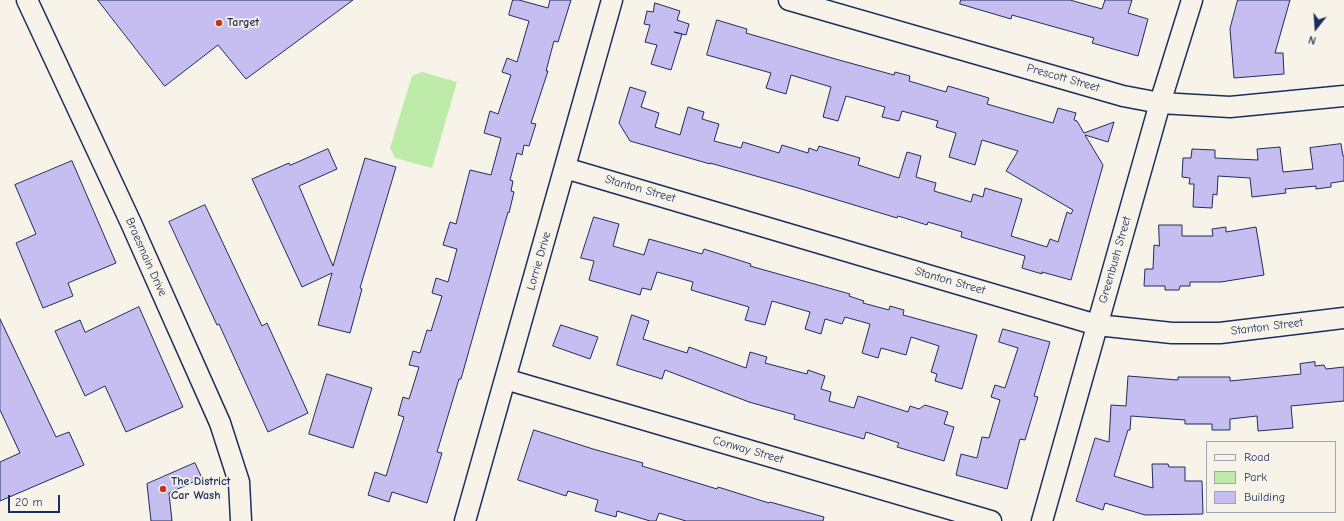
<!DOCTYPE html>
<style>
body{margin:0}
#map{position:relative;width:1344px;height:521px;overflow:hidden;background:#f7f3e8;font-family:"Comic Neue",sans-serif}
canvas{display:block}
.legend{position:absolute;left:1206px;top:441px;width:130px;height:72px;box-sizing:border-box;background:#f7f3e8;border:1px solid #9fa5b1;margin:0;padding:5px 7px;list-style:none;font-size:12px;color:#1b2f5e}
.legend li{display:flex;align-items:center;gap:8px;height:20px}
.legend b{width:20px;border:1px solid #9fa5b1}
.north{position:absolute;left:1296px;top:8px;width:40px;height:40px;-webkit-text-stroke:3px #f7f3e8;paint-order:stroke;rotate:197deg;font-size:11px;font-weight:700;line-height:16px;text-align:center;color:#1b2f5e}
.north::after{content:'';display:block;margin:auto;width:14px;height:18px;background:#1b2f5e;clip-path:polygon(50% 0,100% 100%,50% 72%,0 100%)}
.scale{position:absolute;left:8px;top:495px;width:52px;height:18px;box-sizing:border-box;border:2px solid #1b2f5e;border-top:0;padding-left:5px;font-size:12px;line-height:14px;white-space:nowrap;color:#1b2f5e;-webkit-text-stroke:3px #f7f3e8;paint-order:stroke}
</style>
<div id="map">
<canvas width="1344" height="521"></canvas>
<ul class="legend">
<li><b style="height:5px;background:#f7f3e8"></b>Road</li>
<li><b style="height:11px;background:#beeba9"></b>Park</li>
<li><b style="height:11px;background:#c6bef0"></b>Building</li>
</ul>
<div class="north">N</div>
<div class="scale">20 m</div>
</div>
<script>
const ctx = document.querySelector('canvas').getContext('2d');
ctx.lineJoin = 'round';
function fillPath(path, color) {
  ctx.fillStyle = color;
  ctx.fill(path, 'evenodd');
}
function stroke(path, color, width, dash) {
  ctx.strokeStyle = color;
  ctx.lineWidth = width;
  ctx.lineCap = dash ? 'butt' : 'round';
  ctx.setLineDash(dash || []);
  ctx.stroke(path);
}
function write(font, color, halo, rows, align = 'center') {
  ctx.font = font + ' "Comic Neue",sans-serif';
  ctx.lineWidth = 3.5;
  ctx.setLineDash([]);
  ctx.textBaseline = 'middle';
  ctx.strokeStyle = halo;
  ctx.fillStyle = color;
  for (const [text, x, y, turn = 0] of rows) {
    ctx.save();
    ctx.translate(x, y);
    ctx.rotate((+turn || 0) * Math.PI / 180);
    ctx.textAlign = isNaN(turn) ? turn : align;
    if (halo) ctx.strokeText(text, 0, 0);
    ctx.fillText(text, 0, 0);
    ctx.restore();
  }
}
const green = new Path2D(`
 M422,72L457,82L432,168L395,158L390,148L412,76Z`);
const building = new Path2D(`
 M98,0H353L246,79L218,45L165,86Z
 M513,0H519L548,8L550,0H571L558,42L554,41L546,71H548L531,123L536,124L529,146L524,145L522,155L517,153L510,180L513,181L511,191L514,192L509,213L508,212L461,379H459L437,452L442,453L427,503L392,492L389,502L368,495L375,472L386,476L404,417L398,415L403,397L409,399L419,367L409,365L413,351L420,353L427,330L431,331L442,296L432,293L436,278L448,282L457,249L443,245L450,222L456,224L470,170L491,175L501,138L484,133L490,111L498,114L511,75L502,72L507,58L517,62L529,21L509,15Z
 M961,0H1070L1102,9L1105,0H1132L1128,13L1148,19L1138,56L1092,43L1094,38L1012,15L1011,19L960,4Z
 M1238,0H1290L1275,53H1283L1284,74L1234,78L1230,29Z
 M655,3L680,11L677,20L689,24L686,35L674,32L682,34L671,70L651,64L657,45L645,42L650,25L644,24L647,11L653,12Z
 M717,20L747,29L746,33L839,60L894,75L895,72L910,76L909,81L946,92L948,86L989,98L987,104L1053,123L1058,108L1076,113L1074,120L1077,121L1084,133L1114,122L1108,142L1085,135L1103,165L1071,280L1042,272V274L1022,268L1025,256L961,237L962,232L928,222L927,225L898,216L897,218L798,188L710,163V164L630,141L619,123L630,87L646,92L641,107L659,113L655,127L680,135L688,107L704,112L702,119L719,124L714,141L741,148L743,142L779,153L782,145L808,153L809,148L817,151L819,146L860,158L858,165L899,178L907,152L921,156L916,177L936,183L934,191L971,202L973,194L983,197L985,188L1022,199L1011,236L1047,247L1050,239L1058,242L1067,212L1071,214L1073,210L1006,171L1018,151L982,140L975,165L949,157L956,133L936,127L938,121L902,111L899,121L882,117L885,107L846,96L838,121L823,117L831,87L791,75L786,94L766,88L771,73L707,55Z
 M1341,144L1343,156H1344V181L1331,183V187L1316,189V186L1285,189L1286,193L1252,197L1250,178L1218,176L1217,195L1213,194L1212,208L1193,207L1194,184H1189L1190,178L1182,177L1183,158H1191L1192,149L1215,150V158L1258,160L1257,149L1280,147L1283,172L1313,169L1310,148Z
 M328,149L337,169L299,186L333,266L365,158L396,167L360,288L362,289L350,333L318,325L332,273L302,287L252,179L289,163L290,165Z
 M72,161L116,263L68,283L73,296L43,308L16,243L36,234L15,185Z
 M205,205L262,326L267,323L308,413L268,432L219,324L217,325L169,222Z
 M594,217L619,224L613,246L644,255L649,239L702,254L704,249L751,264L750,266L850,294L849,296L864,301L863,303L889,310L890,306L904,310L903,315L977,335L962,389L935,381L937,374L931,372L939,346L911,337L906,355L881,348L878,358L862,353L870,324L845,317L842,324L825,319L821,334L805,329L810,312L772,301L765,325L745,320L749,307L691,290L693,282L657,272L651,290L642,288L640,295L589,280L594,261L581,258Z
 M1159,225H1182V236H1213L1212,229L1226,227V232L1256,227L1264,275L1221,282H1190V286H1180L1179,290H1165V286H1144L1145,269H1153L1154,245L1159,246Z
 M139,307L183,407L126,432L105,386L85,396L55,331L80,320L85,332Z
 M632,315L649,321L643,339L687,353L689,347L746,368L750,352L767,357L765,363L807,374L808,370L825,376L821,389L831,392L829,401L854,408L858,396L908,412L910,406L919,409L925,405L948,412L944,424L954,427L944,461L897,447L899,443L866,432L864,439L794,419L795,415L749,402L665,370L662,379L617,365Z
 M0,319L56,437L69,432L84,465L0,501V462L20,453L0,410Z
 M561,325L598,337L590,359L553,346Z
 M1003,329L1050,342L1034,396L1038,397L1025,440L1020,439L1007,489L956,475L961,454L977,458L982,437L989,438L1000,400L991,397L995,385L1005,388L1018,348L999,342Z
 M1315,362V366L1324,365L1326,369L1344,367V401L1291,406L1293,428L1258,431L1257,416L1230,419V430H1212V424H1185V420L1131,416L1130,430H1128L1114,476L1153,488L1152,464H1168L1169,467H1185V481H1202L1203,514L1145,515L1105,503L1103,510L1076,501L1095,438L1109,442L1111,405L1126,406L1128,376L1178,380V377H1230V381L1301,374L1300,364Z
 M327,374L372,388L353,448L309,434Z
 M534,430L593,449L643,463L642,466L717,489L718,487L769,503L770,502L824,517L823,521H686L659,513L656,521H650L617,511L616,517L595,511L598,500L568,491L566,496L518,480Z
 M195,463L202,478L169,493L172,521H151L147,484Z`);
const minor = new Path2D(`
 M27,0L131,223L220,423L239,482L241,521
 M789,0L1123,96L1160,103L1230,107L1344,96
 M565,168L1097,325L1172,333H1220L1344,318
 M505,379L991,521
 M465,521L612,0
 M1042,521L1160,103L1192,0`);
const markers = [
 [219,23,4,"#c8321e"],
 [163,489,4,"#c8321e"]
];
const poiNames = [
 ["Target",227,23],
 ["The District",171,482],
 ["Car Wash",171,496]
];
const streetNames = [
 ["Prescott Street",1063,78,16],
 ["Stanton Street",640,189,16],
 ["Braesmain Drive",146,257,66],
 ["Greenbush Street",1115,260,-74],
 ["Lorrie Drive",539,261,-74],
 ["Stanton Street",950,281,16],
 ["Stanton Street",1267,327,-7],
 ["Conway Street",748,450,16]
];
fillPath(green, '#beeba9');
fillPath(building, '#c6bef0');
stroke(building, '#1b2f5e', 1);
stroke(minor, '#1b2f5e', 23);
stroke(minor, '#f7f3e8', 20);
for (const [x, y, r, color] of markers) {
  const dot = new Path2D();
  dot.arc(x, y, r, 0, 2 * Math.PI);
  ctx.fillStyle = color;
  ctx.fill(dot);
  stroke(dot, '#f7f3e8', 1.5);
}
write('bold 12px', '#1b2f5e', '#f7f3e8', poiNames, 'left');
write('12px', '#1b2f5e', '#f7f3e8', streetNames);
</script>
